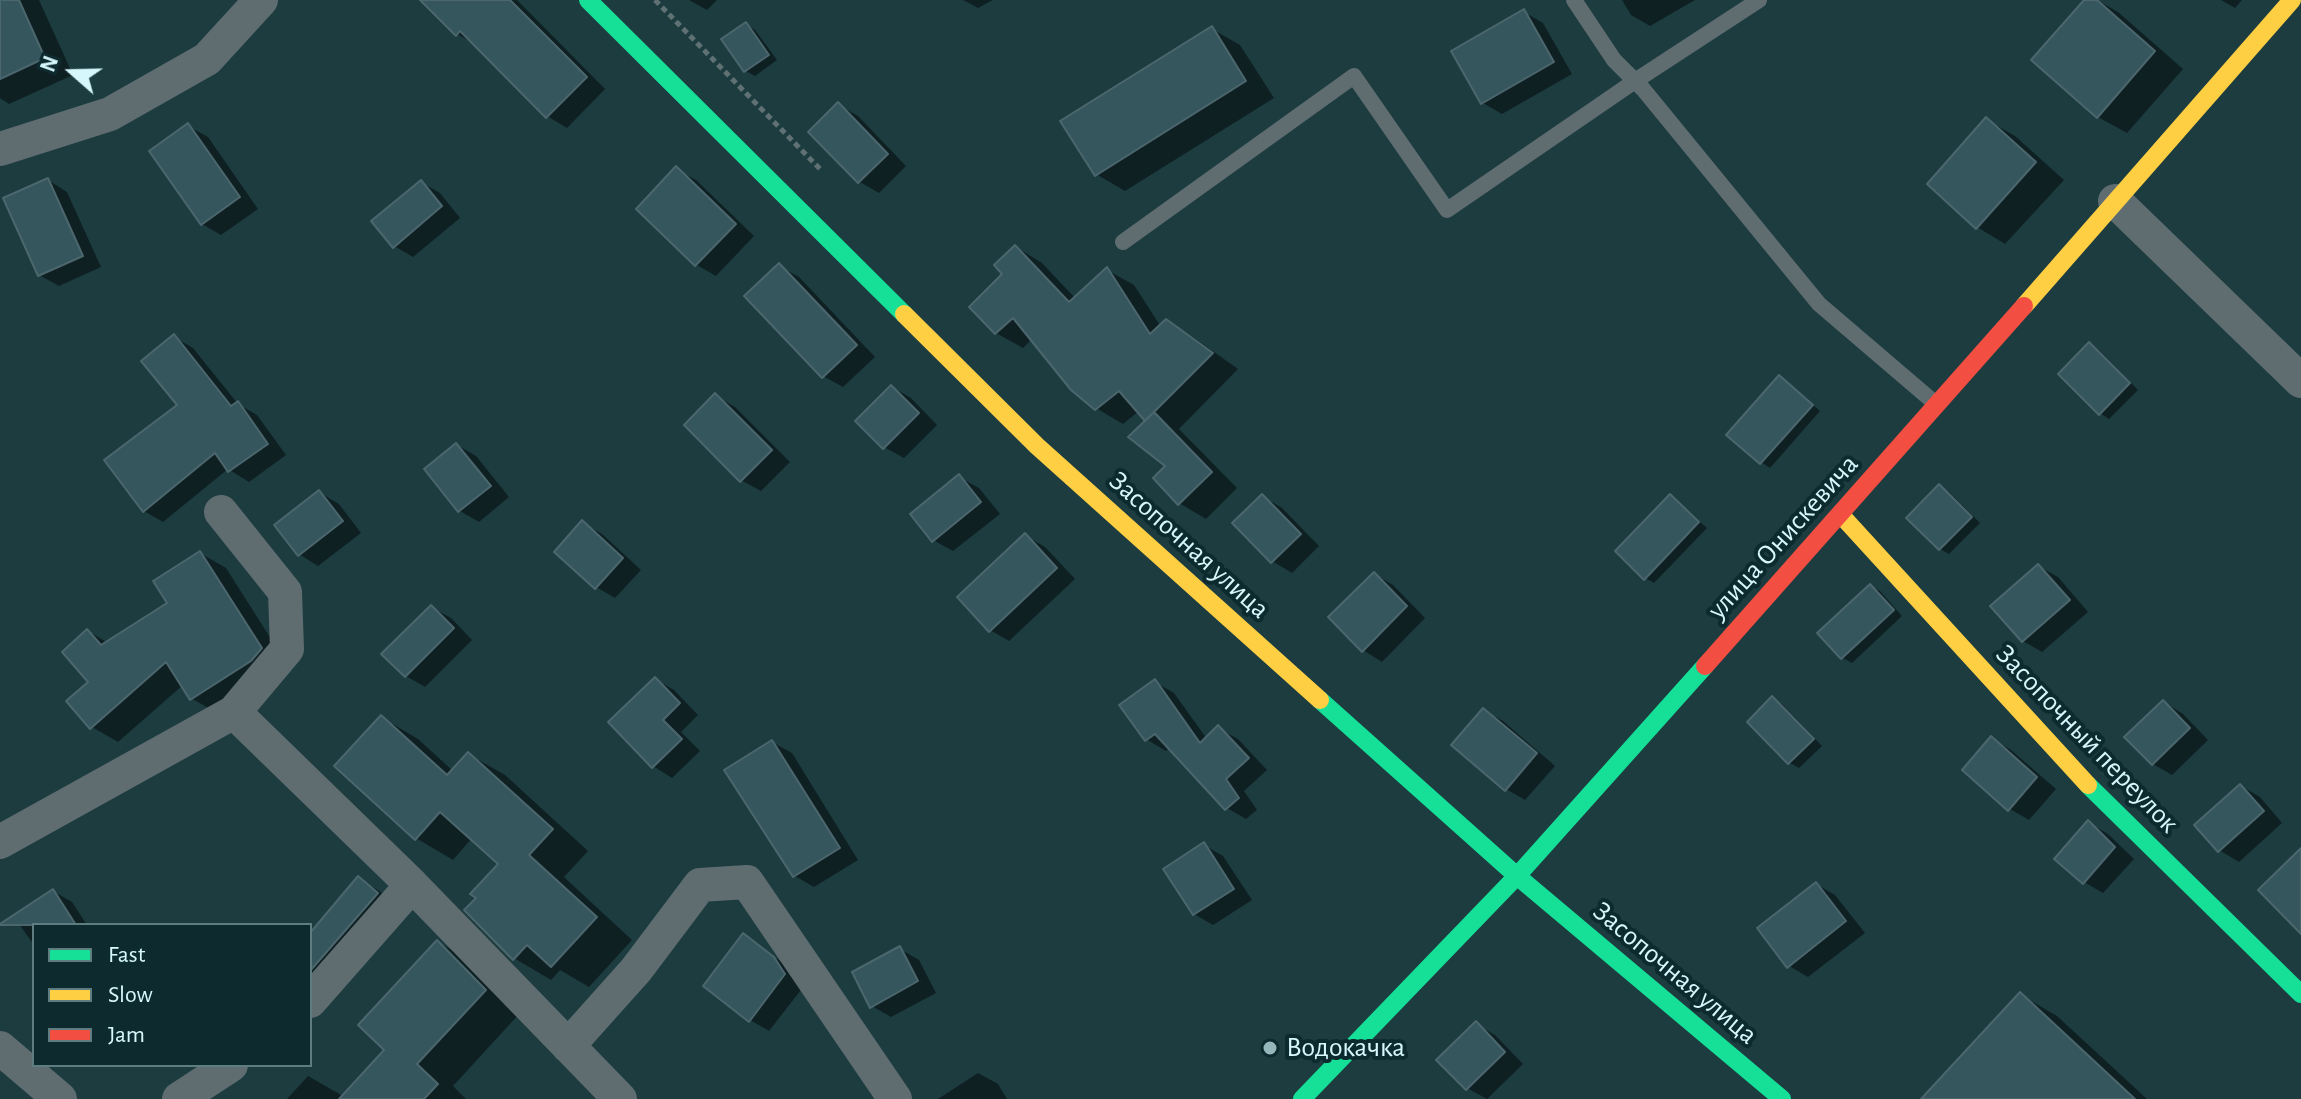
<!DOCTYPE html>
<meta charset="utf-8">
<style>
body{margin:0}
#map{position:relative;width:2301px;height:1099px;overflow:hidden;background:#1c3c40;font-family:"Alegreya Sans",sans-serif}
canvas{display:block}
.legend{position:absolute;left:32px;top:923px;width:280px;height:144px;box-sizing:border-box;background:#0d2b2f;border:2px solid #5d7d81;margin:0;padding:10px 14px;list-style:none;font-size:24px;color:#d6f8fd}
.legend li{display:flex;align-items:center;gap:16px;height:40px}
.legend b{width:40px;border:2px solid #5d7d81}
.north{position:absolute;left:32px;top:32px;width:80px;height:80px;-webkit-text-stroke:6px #0d2b2f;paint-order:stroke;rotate:290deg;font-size:22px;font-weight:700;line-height:32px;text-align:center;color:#d6f8fd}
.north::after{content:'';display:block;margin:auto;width:28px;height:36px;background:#d6f8fd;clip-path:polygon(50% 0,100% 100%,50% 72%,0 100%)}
</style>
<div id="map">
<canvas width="2301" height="1099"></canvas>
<ul class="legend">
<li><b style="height:10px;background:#16e098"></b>Fast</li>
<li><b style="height:10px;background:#ffcf43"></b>Slow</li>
<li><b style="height:10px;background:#f24e42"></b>Jam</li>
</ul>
<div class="north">N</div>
</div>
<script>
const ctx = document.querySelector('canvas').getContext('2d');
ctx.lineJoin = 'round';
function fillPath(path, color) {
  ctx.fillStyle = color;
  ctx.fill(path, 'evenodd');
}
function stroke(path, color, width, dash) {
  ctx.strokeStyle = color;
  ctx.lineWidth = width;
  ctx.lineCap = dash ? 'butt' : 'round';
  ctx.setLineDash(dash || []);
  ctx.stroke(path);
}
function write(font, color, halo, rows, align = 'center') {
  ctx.font = font + ' "Alegreya Sans",sans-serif';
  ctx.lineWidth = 8;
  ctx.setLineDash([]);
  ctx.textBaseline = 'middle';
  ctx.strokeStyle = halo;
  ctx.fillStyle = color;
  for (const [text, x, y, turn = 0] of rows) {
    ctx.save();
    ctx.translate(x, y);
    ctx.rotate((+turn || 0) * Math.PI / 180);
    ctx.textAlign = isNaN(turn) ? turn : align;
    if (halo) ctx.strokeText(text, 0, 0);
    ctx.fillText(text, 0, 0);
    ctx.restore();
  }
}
const shadow = new Path2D(`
 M0,0H39L73,75L9,104L0,98Z
 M423,0H517L605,89L567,128L547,116L478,46L457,34Z
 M689,0H717L707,10Z
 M963,0H993L978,8Z
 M1622,0H1695L1650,26L1631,15Z
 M2086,0H2097L2118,12L2183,69L2127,133L2098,117L2034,60Z
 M2221,0H2242L2235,8Z
 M1524,12L1543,23L1572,74L1502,114L1483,103Z
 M746,24L755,30L777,60L755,76L746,71Z
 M1212,29L1240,45L1274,98L1125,191L1096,174Z
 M839,105L858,116L906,166L879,193L860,182L811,132Z
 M1987,120L2015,136L2064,180L2005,244L1977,227Z
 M188,126L208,137L258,209L221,235L202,224Z
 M676,169L696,180L754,236L716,276L697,265L638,209Z
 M48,180L67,192L101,267L59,286L39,275Z
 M421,182L440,193L460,218L413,257L394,246Z
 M1016,247L1042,263L1076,299L1107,270L1134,285L1161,327L1166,321L1193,337L1238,369L1179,429L1237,488L1206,519L1179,503L1168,466L1149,420L1139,411L1123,424L1096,408L1032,339L1023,348L996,333L1005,274Z
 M779,266L799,277L875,357L843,387L823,376Z
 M174,337L193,348L238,404L257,415L286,455L249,482L228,469L163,522L144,511L180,405Z
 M2090,345L2099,350L2138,390L2109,419L2100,413Z
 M1779,377L1820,411L1770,468L1761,462Z
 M892,387L911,398L937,425L904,458L884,447Z
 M716,396L735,407L790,462L761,491L741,480Z
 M457,445L476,456L509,497L479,522L460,511L427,470Z
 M959,477L979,488L1000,514L953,551L933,540Z
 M1940,487L1949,492L1980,523L1949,554L1940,549Z
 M319,492L339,504L361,533L318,566L299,554Z
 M1262,496L1282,508L1319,546L1292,573L1272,561Z
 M1670,496L1707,528L1654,583L1645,578Z
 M583,523L602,534L641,570L615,598L596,587Z
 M1026,536L1045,547L1075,579L1009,641L990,630Z
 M200,553L226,568L287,664L217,713L191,698L183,685L118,742L92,727L88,631L108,643L170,604Z
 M2038,566L2058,577L2088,612L2042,652L2023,641Z
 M1374,574L1393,585L1425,618L1382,662L1363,650Z
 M1870,586L1880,591L1902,616L1852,663L1843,658L1820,633Z
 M431,607L451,618L472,640L425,687L406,676Z
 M655,679L674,690L698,715L681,732L700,751L672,778L653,766Z
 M1155,682L1174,693L1207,739L1218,728L1238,739L1267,770L1244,791L1257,810L1246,819L1227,808L1170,747L1166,751L1146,739Z
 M1773,699L1782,704L1822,746L1799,768L1790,763L1750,722Z
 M2164,702L2183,714L2208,740L2172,775L2153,764Z
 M1483,710L1503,721L1555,766L1525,800L1506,789Z
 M381,717L418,739L453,771L468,754L505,775L588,851L564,877L632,940L589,987L560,970L551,980L514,958L478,898L501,863L472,838L453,860L416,838Z
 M1992,739L2011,750L2056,789L2029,820L2010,809L1964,770Z
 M772,742L792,753L858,860L814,887L795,876Z
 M2241,786L2260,797L2282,823L2239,862L2219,850Z
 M2089,823L2108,834L2134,859L2103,893L2084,882Z
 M1204,845L1223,856L1252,900L1213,925L1194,914Z
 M359,879L378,890L396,905L310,998V936Z
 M1816,884L1835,895L1865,933L1808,977L1789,966Z
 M53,891L72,902L87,925H34V945L14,917Z
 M744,936L793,970L804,986L769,1031L750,1020Z
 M438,942L474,963L521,1012L453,1086L466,1099H287L308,1076L343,1096L387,1050Z
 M900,949L919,960L936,993L891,1017L872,1006Z
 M2021,995L2057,1016L2147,1099H1924Z
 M1476,1024L1495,1035L1523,1064L1487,1099L1467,1088Z
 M978,1073L998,1084L1007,1099H938Z`);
const building = new Path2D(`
 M0,0H19L45,58L0,79Z
 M420,0H510L587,77L546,118L460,31L456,36Z
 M2084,0H2097L2155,51L2097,118L2031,60Z
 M1524,9L1554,62L1481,104L1451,51Z
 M746,22L769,55L744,72L721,39Z
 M1212,26L1246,81L1095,176L1060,121Z
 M838,102L888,154L858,183L808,132Z
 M1986,117L2036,162L1976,229L1927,184Z
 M188,123L240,197L201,225L149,151Z
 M676,166L736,224L695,266L636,209Z
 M48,178L83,256L38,276L3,198Z
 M421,180L442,206L393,248L371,221Z
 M1015,245L1069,302L1107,267L1150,334L1166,319L1213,353L1145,421L1119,391L1095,410L1071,390L1013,318L995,334L969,307L1002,274L994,265Z
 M779,263L857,345L822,378L744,296Z
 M174,334L231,406L238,401L268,444L228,472L215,453L143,512L104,460L177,405L141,361Z
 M2089,342L2130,383L2099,415L2058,374Z
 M1779,375L1813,405L1760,464L1726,435Z
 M891,385L919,413L883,449L855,421Z
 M715,393L772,450L740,482L684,425Z
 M1154,412L1212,472L1178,505L1153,478L1165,466L1128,437Z
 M456,443L491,486L458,512L424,469Z
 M959,474L981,502L932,542L910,514Z
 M1939,484L1972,517L1939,550L1906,518Z
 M319,490L343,521L298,556L274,525Z
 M1262,494L1301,534L1271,563L1232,523Z
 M1670,494L1699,522L1644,580L1615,551Z
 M582,520L623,558L595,589L554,552Z
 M1025,533L1057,568L989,632L957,597Z
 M200,551L262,648L251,661L190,700L166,662L90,729L66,701L88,682L62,652L87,629L101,645L167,603L153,581Z
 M2038,564L2070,600L2022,642L1990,606Z
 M1374,572L1407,606L1362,652L1328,617Z
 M1870,584L1894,610L1841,659L1817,633Z
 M431,605L454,628L405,677L381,654Z
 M655,677L680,703L663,720L682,739L652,768L608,722Z
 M1155,679L1200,743L1218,725L1249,758L1226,779L1239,798L1225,810L1155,734L1145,741L1119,705Z
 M1772,696L1814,739L1788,764L1747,722Z
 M2163,700L2190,728L2152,765L2124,737Z
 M1483,708L1537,753L1505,791L1451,745Z
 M381,715L447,775L468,752L553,829L529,855L597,917L551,967L527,945L513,960L464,910L476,898L470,894L498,864L440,812L415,840L334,766Z
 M1991,736L2037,777L2008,811L1962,770Z
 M772,740L840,848L793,877L724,770Z
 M2240,784L2264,811L2218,852L2194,825Z
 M2088,820L2115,847L2083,884L2054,859Z
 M1204,842L1234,889L1193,915L1163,869Z
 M2301,848V934L2258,890Z
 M358,876L378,893L310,971V933Z
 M1816,882L1846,921L1787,968L1757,928Z
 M53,889L76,925H0V924Z
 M743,933L774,957L785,974L749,1022L703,986Z
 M437,940L486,990L417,1064L438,1084L424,1099H339L384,1050L358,1025Z
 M900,946L918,981L870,1008L852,972Z
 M2020,992L2135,1099H1921Z
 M1476,1021L1505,1052L1466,1090L1436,1060Z`);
const path = new Path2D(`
 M655,0L820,169`);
const lane = new Path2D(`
 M1574,0L1614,60L1643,89L1819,304L1936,404
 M1123,242L1354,76L1447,210L1635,81L1759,0`);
const street = new Path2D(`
 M0,149L110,114L207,59L261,0
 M2115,201L2301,381
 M234,712L412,885L620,1099
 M0,842L234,712L287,649L285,592L221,512
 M310,1001L412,885
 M568,1046L636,970L700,885L747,882L895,1099
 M0,1048L60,1099
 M179,1099L231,1065`);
const fast = new Path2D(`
 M588,0L904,314
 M1320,700L1517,876L1782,1099
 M2088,785L2301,994
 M1302,1099L1517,876L1705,666`);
const slow = new Path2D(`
 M2024,306L2292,0
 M904,314L1037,446L1320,700
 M1841,515L2088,785`);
const jam = new Path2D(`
 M1705,666L2024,306`);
const markers = [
 [1270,1048,8,"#95b6bb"]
];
const streetNames = [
 ["улица Онискевича",1783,537,-48],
 ["Засопочная улица",1189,545,42],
 ["Засопочный переулок",2087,739,46],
 ["Засопочная улица",1675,973,40]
];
const poiNames = [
 ["Водокачка",1286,1048]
];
fillPath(shadow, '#0007');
fillPath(building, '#36565e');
stroke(building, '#4c666d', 2);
stroke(path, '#5f7173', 5, [6, 4]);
stroke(lane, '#606d70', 16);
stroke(street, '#606d70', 34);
stroke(fast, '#16e098', 18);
stroke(slow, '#ffcf43', 18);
stroke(jam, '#f24e42', 18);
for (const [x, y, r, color] of markers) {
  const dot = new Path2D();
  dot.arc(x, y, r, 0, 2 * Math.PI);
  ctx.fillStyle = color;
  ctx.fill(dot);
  stroke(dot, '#0d2b2f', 3);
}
write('28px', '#d6f8fd', '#0d2b2f', streetNames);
write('28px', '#d6f8fd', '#0d2b2f', poiNames, 'left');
</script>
